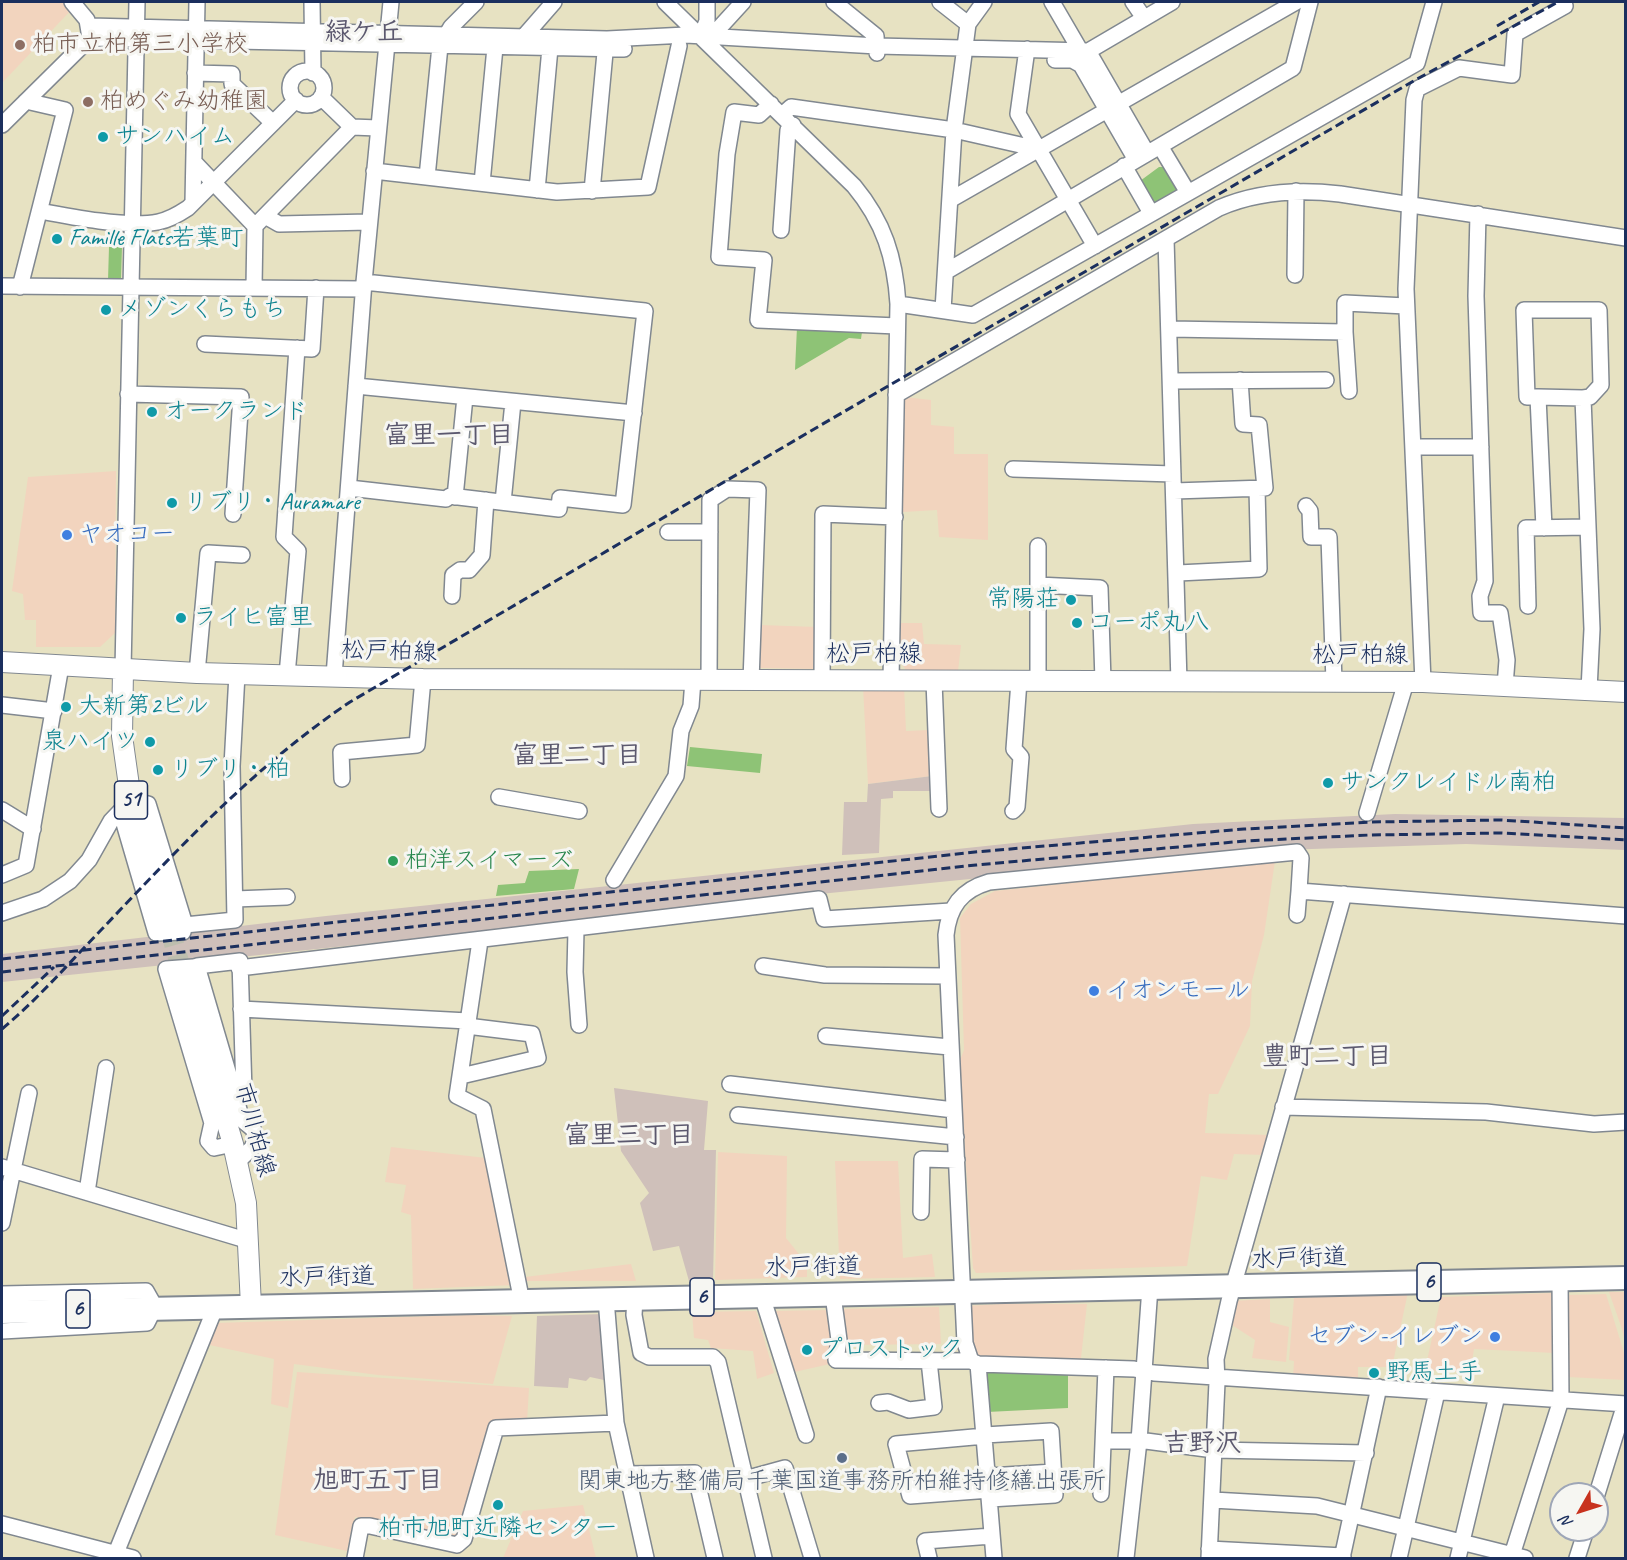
<!DOCTYPE html>
<meta charset="utf-8">
<style>
body{margin:0}
#map{position:relative;width:1627px;height:1560px;overflow:hidden;background:#e7e2c2;font-family:Caveat,sans-serif}
canvas{display:block}
.frame{position:absolute;inset:0;border:3px solid #1b2f5e;pointer-events:none}
.north{position:absolute;left:1549px;top:1482px;width:60px;height:60px;box-sizing:border-box;background:#f6f6f2;border:2px solid #9ea6b7;border-radius:50%;rotate:231deg;font-size:16px;font-weight:700;line-height:24px;text-align:center;color:#1b2f5e}
.north::after{content:'';display:block;margin:auto;width:21px;height:27px;background:#c8321e;clip-path:polygon(50% 0,100% 100%,50% 72%,0 100%)}
</style>
<div id="map">
<canvas width="1627" height="1560"></canvas>
<div class="frame"></div>
<div class="north">N</div>
</div>
<script>
const ctx = document.querySelector('canvas').getContext('2d');
ctx.lineJoin = 'round';
function fillPath(path, color) {
  ctx.fillStyle = color;
  ctx.fill(path, 'evenodd');
}
function stroke(path, color, width, dash) {
  ctx.strokeStyle = color;
  ctx.lineWidth = width;
  ctx.lineCap = dash ? 'butt' : 'round';
  ctx.setLineDash(dash || []);
  ctx.stroke(path);
}
function write(font, color, halo, rows, align = 'center') {
  ctx.font = font + ' Caveat,"Klee One",sans-serif';
  ctx.lineWidth = 6;
  ctx.setLineDash([]);
  ctx.textBaseline = 'middle';
  ctx.strokeStyle = halo;
  ctx.fillStyle = color;
  for (const [text, x, y, turn = 0] of rows) {
    ctx.save();
    ctx.translate(x, y);
    ctx.rotate((+turn || 0) * Math.PI / 180);
    ctx.textAlign = isNaN(turn) ? turn : align;
    if (halo) ctx.strokeText(text, 0, 0);
    ctx.fillText(text, 0, 0);
    ctx.restore();
  }
}
const built = new Path2D(`
 M2,2H68L74,7L2,83Z
 M904,397L931,400V425L954,427V454H988V540L939,537L937,510L903,512Z
 M116,471L115,633L100,647H36V620H25L23,594L12,591L28,477Z
 M900,623H922L924,644L961,645L958,671H907L900,662Z
 M760,625L817,627V669L759,668Z
 M863,686H904L906,731L929,730L932,776L868,784Z
 M1275,861L1264,935L1252,981L1250,1026L1218,1094H1209L1205,1133L1268,1135L1264,1155L1234,1154L1227,1180L1201,1176L1187,1266L976,1273L973,1268L959,1063L964,1050L960,918L971,904L995,891Z
 M391,1147L486,1158L516,1285L413,1289L411,1215L401,1212L406,1185L385,1182Z
 M718,1152L787,1156L786,1238L807,1264V1277L715,1280Z
 M835,1161H898L903,1258L932,1254L935,1277L840,1279Z
 M631,1264L636,1281H525V1277Z
 M1408,1292L1392,1367H1358V1382L1293,1379L1294,1361L1289,1360L1294,1298Z
 M1609,1292H1625V1342L1622,1329Z
 M1554,1293L1555,1353L1474,1349L1470,1373L1425,1370L1441,1297Z
 M1606,1294L1625,1356V1380L1568,1377L1566,1295Z
 M1270,1299V1322L1289,1327L1286,1362L1252,1358L1255,1340L1232,1325L1231,1301Z
 M1002,1304H1087L1080,1367L972,1361L966,1306Z
 M939,1307L941,1344L844,1345L841,1309Z
 M830,1310L834,1363L790,1373L771,1311Z
 M756,1311L774,1373L757,1379L753,1351L711,1348L708,1340L694,1338L692,1312Z
 M468,1315L512,1316L493,1384L378,1375L294,1364L288,1408L271,1404L274,1359L205,1344L215,1323Z
 M297,1372L529,1388L527,1422L492,1423L460,1535L454,1540L355,1517L347,1551L275,1535Z
 M583,1505L596,1558H503L523,1511Z`);
const industrial = new Path2D(`
 M932,776L933,791H893V798L881,799L879,853L842,855L844,802H867L868,784Z
 M1395,814L1625,818V850L1466,844L1250,851L680,908L498,930L2,982V954L326,916L1193,824Z
 M614,1088L708,1101L704,1150H716L713,1280L689,1281L679,1246L653,1251L640,1203L649,1193L621,1151Z
 M603,1314L604,1380L590,1377L586,1381L569,1378L568,1388L534,1386L537,1316Z`);
const green = new Path2D(`
 M1159,167H1164L1179,193L1155,207L1140,181Z
 M109,247H122L121,280H108Z
 M797,327L862,332L861,339L849,338L795,370Z
 M690,747L762,754L760,773L687,766Z
 M579,869L574,889L496,896L498,885L525,883L529,871Z
 M988,1367L1068,1375V1408L987,1412L982,1374Z`);
const majorTunnel = new Path2D(`
 M169,926L182,972`);
const minor = new Path2D(`
 M312,2L313,73
 M665,2L854,186C884,222 895,258 898,304L891,680
 M834,2L876,36L877,53
 M940,2L968,24
 M1052,2L1080,50
 M1133,2L1144,18
 M90,26L607,39L686,35L877,46L1088,51L1147,153
 M701,36L707,21V2
 M711,37L743,2
 M90,38L624,49
 M520,41L554,2
 M1027,49L1018,114L1095,246
 M1080,56L1172,2
 M1055,60H1072L1081,65L1136,160
 M290 88a17 17 0 1 1 34 0a17 17 0 1 1-34 0Z
 M195,73L232,74V84L273,123
 M321,97L352,127
 M771,104L759,115L734,112L727,154L719,257L764,260L758,320L897,326
 M782,115L791,107L954,130L1038,149
 M2,125L90,38L87,20L72,2
 M1160,146L1187,191
 M194,162L255,226
 M1124,166L1151,213
 M374,171L557,192L648,187L679,46
 M427,177L440,46L451,27L476,2
 M482,183L496,37
 M537,190L550,48
 M592,191L606,42
 M950,200L1296,2
 M193,202L197,2
 M40,211C71,217 128,228 158,222C169,220 179,214 188,208L296,100
 M1478,214L1476,296L1485,581L1480,596L1481,613H1500L1507,660L1505,686
 M265,216L279,224L369,222
 M781,230L788,130L793,125
 M1166,239L1179,682
 M947,271L1293,68L1310,2
 M1295,275L1296,191
 M2,286L363,289
 M20,287L65,110L26,101
 M254,287L255,226L352,127L378,128
 M898,304L973,315L1417,63L1434,2
 M943,310L954,130L968,24L984,2
 M1170,329L1345,332L1349,391
 M1345,332V303L1406,306
 M205,344L312,349L316,288
 M1172,381L1326,380
 M356,386L634,413
 M128,394L241,397L233,514
 M896,395L1219,208C1258,191 1298,189 1340,194L1626,238
 M1538,397L1583,398
 M1414,447H1481
 M1013,469L1173,474
 M349,488L446,499L450,496L559,509L560,498L623,505L645,311L364,282
 M1174,491L1265,488L1259,425L1243,424L1240,380
 M455,497L465,397
 M503,502L513,402
 M1306,506L1310,511L1311,537H1329L1334,682
 M1544,528L1538,397H1527L1524,310H1599L1601,385L1590,397L1583,398L1592,629L1589,690
 M668,532H710
 M1178,573L1259,569L1257,489
 M1038,585L1100,588L1103,681
 M452,596L453,575L460,570H469L482,555L486,500
 M1528,606L1526,528L1588,527
 M123,670L137,2
 M197,673L208,553L242,555
 M287,675L298,551L284,537L297,348
 M334,676L364,282L391,2
 M709,680L710,500L727,489L758,490L751,681
 M822,681L823,514L895,517
 M934,681L939,809
 M1038,681V546
 M1423,682L1406,289L1414,100L1417,89L1459,68L1512,75L1515,34L1565,6
 M2,705L54,711
 M342,779L341,752L417,745L423,679
 M499,797L579,811
 M2,810L33,829
 M1013,811L1017,807L1021,757L1014,749L1019,681
 M1367,813L1406,682
 M2,875L26,865L61,666
 M614,880L676,776L681,731L691,706L693,680
 M235,899L287,897
 M2,913L43,899L70,881L89,860L111,821L131,800L148,804L185,925L183,932L156,933L123,820L118,814
 M1297,915L1299,891
 M185,925L235,920L232,766L237,674
 M576,930L575,972L579,1025
 M480,941L457,1096L483,1109L522,1302
 M763,966L825,975L947,976
 M193,967L166,969L212,1123L208,1141L214,1148L233,1144
 M239,968L819,899L824,919L951,911
 M241,1009L468,1021
 M826,1036L950,1047
 M461,1076L538,1058L532,1034L467,1026
 M730,1084L954,1110
 M236,1099L244,1092L240,961L197,966L236,1099L242,1120L253,1129L256,1137L252,1148L237,1162
 M1283,1107L1486,1112L1594,1124L1626,1122
 M738,1115L956,1137
 M2,1167L249,1241
 M87,1192L106,1068
 M921,1212L922,1159L957,1160
 M2,1223L29,1093
 M2,1294L146,1291L155,1307L147,1323L2,1331
 M833,1295L839,1340L836,1360L971,1361L978,1364L1134,1369L1154,1373L1626,1404
 M762,1296L806,1435
 M635,1298L634,1315L641,1353L649,1357H713L718,1362L764,1558
 M606,1299L616,1423L646,1558
 M971,1361L965,1343L946,935C949,907 961,890 989,882L1297,852L1301,858L1299,891L1626,916
 M978,1364L994,1558
 M879,1403L888,1402L909,1410L934,1407L929,1361
 M985,1435L1051,1431L1055,1495L990,1499
 M985,1436L896,1444L910,1496L990,1490
 M1104,1441H1146L1214,1450L1366,1453
 M627,1474L695,1473L715,1558
 M989,1476L1054,1472
 M745,1479L785,1468L812,1558
 M1101,1494L1106,1368
 M1597,1494L1625,1404
 M1213,1500L1317,1506L1525,1558
 M2,1524L133,1558
 M1209,1549L1343,1556
 M116,1553L216,1306
 M1512,1555L1561,1400L1560,1280
 M355,1558L361,1526H370L457,1545L464,1539L496,1428L616,1423
 M929,1558L925,1541L992,1536
 M1126,1558L1139,1441L1150,1287
 M1209,1558L1217,1382L1216,1359L1229,1301L1344,894
 M1342,1558L1379,1387
 M1399,1558L1437,1392
 M1458,1558L1497,1396
 M1577,1558L1586,1530`);
const major = new Path2D(`
 M2,662L197,673L423,679L1423,682L1626,692
 M123,670L122,736L131,800L169,926
 M182,972L233,1144L246,1203L251,1306`);
const highway = new Path2D(`
 M2,1312L1626,1278`);
const rail = new Path2D(`
 M1497,26L1539,2
 M2,959L975,852L1244,829L1370,822L1501,820L1626,828
 M2,972L976,865L1245,841L1370,835L1501,833L1626,840
 M2,1016L54,967
 M2,1029C38,999 69,963 102,929C180,847 256,765 350,702L821,425L1417,79L1558,2`);
const markers = [
 [20,45,6,"#8d6e63"],
 [88,102,6,"#8d6e63"],
 [103,137,6,"#0f9aa8"],
 [57,239,6,"#0f9aa8"],
 [106,310,6,"#0f9aa8"],
 [152,412,6,"#0f9aa8"],
 [172,503,6,"#0f9aa8"],
 [67,535,6,"#3f7fe0"],
 [1071,600,6,"#0f9aa8"],
 [181,618,6,"#0f9aa8"],
 [1077,623,6,"#0f9aa8"],
 [66,707,6,"#0f9aa8"],
 [150,742,6,"#0f9aa8"],
 [158,770,6,"#0f9aa8"],
 [1328,783,6,"#0f9aa8"],
 [393,861,6,"#2e9e5b"],
 [1094,991,6,"#3f7fe0"],
 [1495,1337,6,"#3f7fe0"],
 [807,1350,6,"#0f9aa8"],
 [1374,1373,6,"#0f9aa8"],
 [842,1458,6,"#5c6f8a"],
 [498,1505,6,"#0f9aa8"]
];
const shields = [
 [131,800,33],
 [1429,1282,24],
 [702,1297,24],
 [78,1309,24]
];
const shieldNames = [
 ["51",131,800],
 ["6",1429,1282],
 ["6",702,1297],
 ["6",78,1309]
];
const educationNames = [
 ["柏市立柏第三小学校",32,45],
 ["柏めぐみ幼稚園",100,102]
];
const cultureNames = [
 ["サンハイム",115,137],
 ["Famille Flats若葉町",69,239],
 ["メゾンくらもち",118,310],
 ["オークランド",164,412],
 ["リブリ・Auramare",184,503],
 ["常陽荘",1059,600,"right"],
 ["ライヒ富里",193,618],
 ["コーポ丸八",1089,623],
 ["大新第2ビル",78,707],
 ["泉ハイツ",138,742,"right"],
 ["リブリ・柏",170,770],
 ["サンクレイドル南柏",1340,783],
 ["プロストック",819,1350],
 ["野馬土手",1386,1373],
 ["柏市旭町近隣センター",498,1529,"center"]
];
const shopNames = [
 ["ヤオコー",79,535],
 ["イオンモール",1106,991],
 ["セブン-イレブン",1483,1337,"right"]
];
const streetNames = [
 ["松戸柏線",389,652,2],
 ["松戸柏線",874,655],
 ["松戸柏線",1360,656],
 ["市川柏線",254,1130,75],
 ["水戸街道",1299,1259,-2],
 ["水戸街道",813,1268,-1],
 ["水戸街道",327,1278,-1]
];
const leisureNames = [
 ["柏洋スイマーズ",405,861]
];
const serviceNames = [
 ["関東地方整備局千葉国道事務所柏維持修繕出張所",842,1482]
];
const neighbourhoodNames = [
 ["緑ケ丘",364,33],
 ["富里一丁目",449,436],
 ["富里二丁目",577,756],
 ["豊町二丁目",1327,1057],
 ["富里三丁目",629,1136],
 ["吉野沢",1202,1444],
 ["旭町五丁目",378,1481]
];
fillPath(built, '#f2d4be');
fillPath(industrial, '#cfc0ba');
fillPath(green, '#8ec376');
stroke(majorTunnel, '#bebeae', 20, [20, 10]);
stroke(minor, '#818890', 18);
stroke(major, '#818890', 22);
stroke(highway, '#818890', 26);
stroke(minor, '#fff', 15);
stroke(major, '#fff', 20);
stroke(highway, '#fff', 22);
stroke(rail, '#1b2f5e', 3, [9, 4.5]);
for (const [x, y, r, color] of markers) {
  const dot = new Path2D();
  dot.arc(x, y, r, 0, 2 * Math.PI);
  ctx.fillStyle = color;
  ctx.fill(dot);
  stroke(dot, '#f6f6f2', 2);
}
for (const [x, y, w] of shields) {
  const box = new Path2D();
  box.roundRect(x - w / 2, y - 19, w, 38, 4.5);
  ctx.fillStyle = '#f6f6f2';
  ctx.fill(box);
  stroke(box, '#1b2f5e', 1.5);
}
write('bold 22px', '#1b2f5e', null, shieldNames);
write('24px', '#785e54', '#f6f6f2', educationNames, 'left');
write('24px', '#0d838f', '#f6f6f2', cultureNames, 'left');
write('24px', '#366cbe', '#f6f6f2', shopNames, 'left');
write('24px', '#1b2f5e', '#f6f6f2', streetNames);
write('24px', '#27864d', '#f6f6f2', leisureNames, 'left');
write('24px', '#4e5e75', '#f6f6f2', serviceNames);
write('bold 26px', '#5b586e', '#f6f6f2', neighbourhoodNames);
</script>
